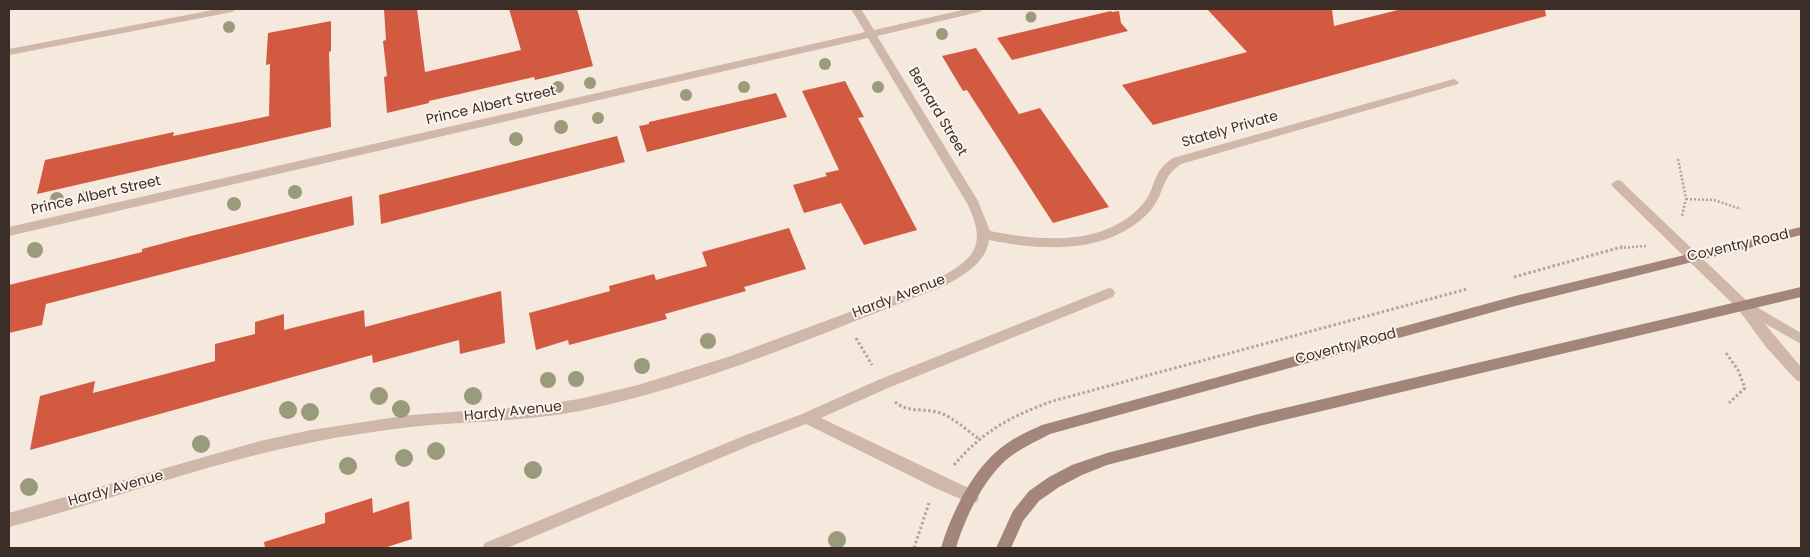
<!DOCTYPE html>
<style>
body{margin:0}
#map{position:relative;width:1810px;height:557px;overflow:hidden;background:#f5e9de;font-family:Poppins,sans-serif}
canvas{display:block}
.frame{position:absolute;inset:0;border:10px solid #3b2e29;pointer-events:none}
</style>
<div id="map">
<canvas width="1810" height="557"></canvas>
<div class="frame"></div>
</div>
<script>
const ctx = document.querySelector('canvas').getContext('2d');
ctx.lineJoin = 'round';
function fillPath(path, color) {
  ctx.fillStyle = color;
  ctx.fill(path, 'evenodd');
}
function stroke(path, color, width, dash) {
  ctx.strokeStyle = color;
  ctx.lineWidth = width;
  ctx.lineCap = dash ? 'butt' : 'round';
  ctx.setLineDash(dash || []);
  ctx.stroke(path);
}
function write(font, color, halo, rows, align = 'center') {
  ctx.font = font + ' Poppins,sans-serif';
  ctx.lineWidth = 4;
  ctx.setLineDash([]);
  ctx.textBaseline = 'middle';
  ctx.strokeStyle = halo;
  ctx.fillStyle = color;
  for (const [text, x, y, turn = 0] of rows) {
    ctx.save();
    ctx.translate(x, y);
    ctx.rotate((+turn || 0) * Math.PI / 180);
    ctx.textAlign = isNaN(turn) ? turn : align;
    if (halo) ctx.strokeText(text, 0, 0);
    ctx.fillText(text, 0, 0);
    ctx.restore();
  }
}
const building = new Path2D(`
 M384,9H417L425,72L521,50L509,9H577L593,66L535,80L534,77L429,101V103L387,113L384,77L387,76L383,41L386,40Z
 M1207,9H1332L1334,26L1402,9H1545L1546,16L1153,125L1122,85L1247,52Z
 M1111,11L1112,12L1119,11L1121,23L1128,31L1012,60L997,38Z
 M331,21V51L329,52L331,127L37,194L45,160L174,132L173,136L269,116L270,64L266,65L268,33Z
 M976,48L1019,114L1040,108L1109,207L1053,223L967,90L963,91L942,56Z
 M845,81L864,117L858,118L917,230L864,245L841,203L804,213L793,185L827,176L825,173L839,170L802,91Z
 M776,93L787,117L647,152L639,126L649,124V122Z
 M617,136L625,162L381,224L379,195Z
 M352,196L354,225L46,304L42,325L9,333V285L142,252V249L187,237Z
 M789,228L806,269L744,287L746,291L665,314L667,319L569,345L568,340L536,350L529,313L610,291L609,286L654,274L656,280L707,266L702,252Z
 M501,291L505,343L460,354L459,340L373,363L372,355L30,450L40,396L95,381L93,393L215,361V344L255,334V322L284,314V330L364,310L365,327Z
 M372,498L373,513L409,501L412,539L384,548H265L264,542L325,523V513Z`);
const pathFar1 = new Path2D(`
 M1678,159L1686,199L1682,216
 M1686,199L1714,200L1741,209
 M1620,248L1646,246`);
const path = new Path2D(`
 M1514,277L1625,246
 M856,338L872,365
 M1726,353L1738,370L1745,388L1729,403
 M895,402C909,413 921,408 937,412C952,416 965,429 978,438
 M954,465C983,431 1011,416 1053,401L1467,289
 M914,548L929,503`);
const service = new Path2D(`
 M1617,180L1621,181L1748,302L1801,333V344L1764,323L1801,367V382L1796,380L1766,347L1738,309L1613,187L1611,184Z
 M1109,288L1113,289L1115,293L1113,297L888,388L821,418L977,492L979,497L977,502L972,504L935,488L806,424L751,445L507,548H482L485,543L741,437L802,414L878,380Z`);
const minor = new Path2D(`
 M218,9H237L232,12L9,55V49Z
 M851,9H861L874,30L967,9H984L979,12L877,36L978,201L990,231C1040,241 1104,247 1142,205C1157,189 1150,173 1173,158L1454,79L1459,82L1458,84L1181,164C1160,178 1165,194 1150,211C1110,255 1042,251 989,240C986,263 963,276 944,286C825,332 706,385 580,411C524,422 467,421 410,427C377,431 342,436 309,443C207,463 109,501 9,527V513L260,441L311,430L410,415L524,407L579,399L638,385L731,356L936,280C973,259 988,248 968,205L868,38L9,236V227L865,32Z`);
const secondary = new Path2D(`
 M1801,227V235L1515,306L1050,434C1035,442 1019,449 1006,460C982,482 965,518 956,548H941C951,515 970,475 996,452C1009,440 1026,432 1042,425L1515,296Z
 M1801,287V297L1259,426L1107,465L1082,475L1059,487L1039,501L1023,521L1011,548H996L1013,511L1029,491L1049,477L1072,465L1107,453L1259,414Z`);
const trees = [
 [1031,17,5.5],
 [229,27,6],
 [942,34,6],
 [825,64,6],
 [590,83,6],
 [558,87,6],
 [744,87,6],
 [878,87,6],
 [686,95,6],
 [598,118,6],
 [561,127,7],
 [516,139,7],
 [295,192,7],
 [88,196,7],
 [57,199,7],
 [234,204,7],
 [35,250,8],
 [708,341,8],
 [642,366,8],
 [576,379,8],
 [548,380,8],
 [379,396,9],
 [473,396,9],
 [401,409,9],
 [288,410,9],
 [310,412,9],
 [201,444,9],
 [436,451,9],
 [404,458,9],
 [348,466,9],
 [533,470,9],
 [29,487,9],
 [837,540,9]
];
const streetNames = [
 ["Prince Albert Street",491,106,-13],
 ["Bernard Street",937,112,59],
 ["Stately Private",1230,130,-16],
 ["Prince Albert Street",96,196,-13],
 ["Coventry Road",1738,246,-13],
 ["Hardy Avenue",899,297,-21],
 ["Coventry Road",1346,347,-15],
 ["Hardy Avenue",513,412,-6],
 ["Hardy Avenue",116,489,-16]
];
fillPath(building, '#d15a41');
stroke(pathFar1, '#bba193', 2.5, [2, 2]);
stroke(path, '#bba193', 3, [2.5, 2.5]);
fillPath(service, '#cfb7a9');
fillPath(minor, '#cfb7a9');
fillPath(secondary, '#a38679');
ctx.fillStyle = '#999b7b';
for (const [x, y, r] of trees) {
  ctx.beginPath();
  ctx.arc(x, y, r, 0, 2 * Math.PI);
  ctx.fill();
}
write('14px', '#3b2e29', '#fcf3ec', streetNames);
</script>
